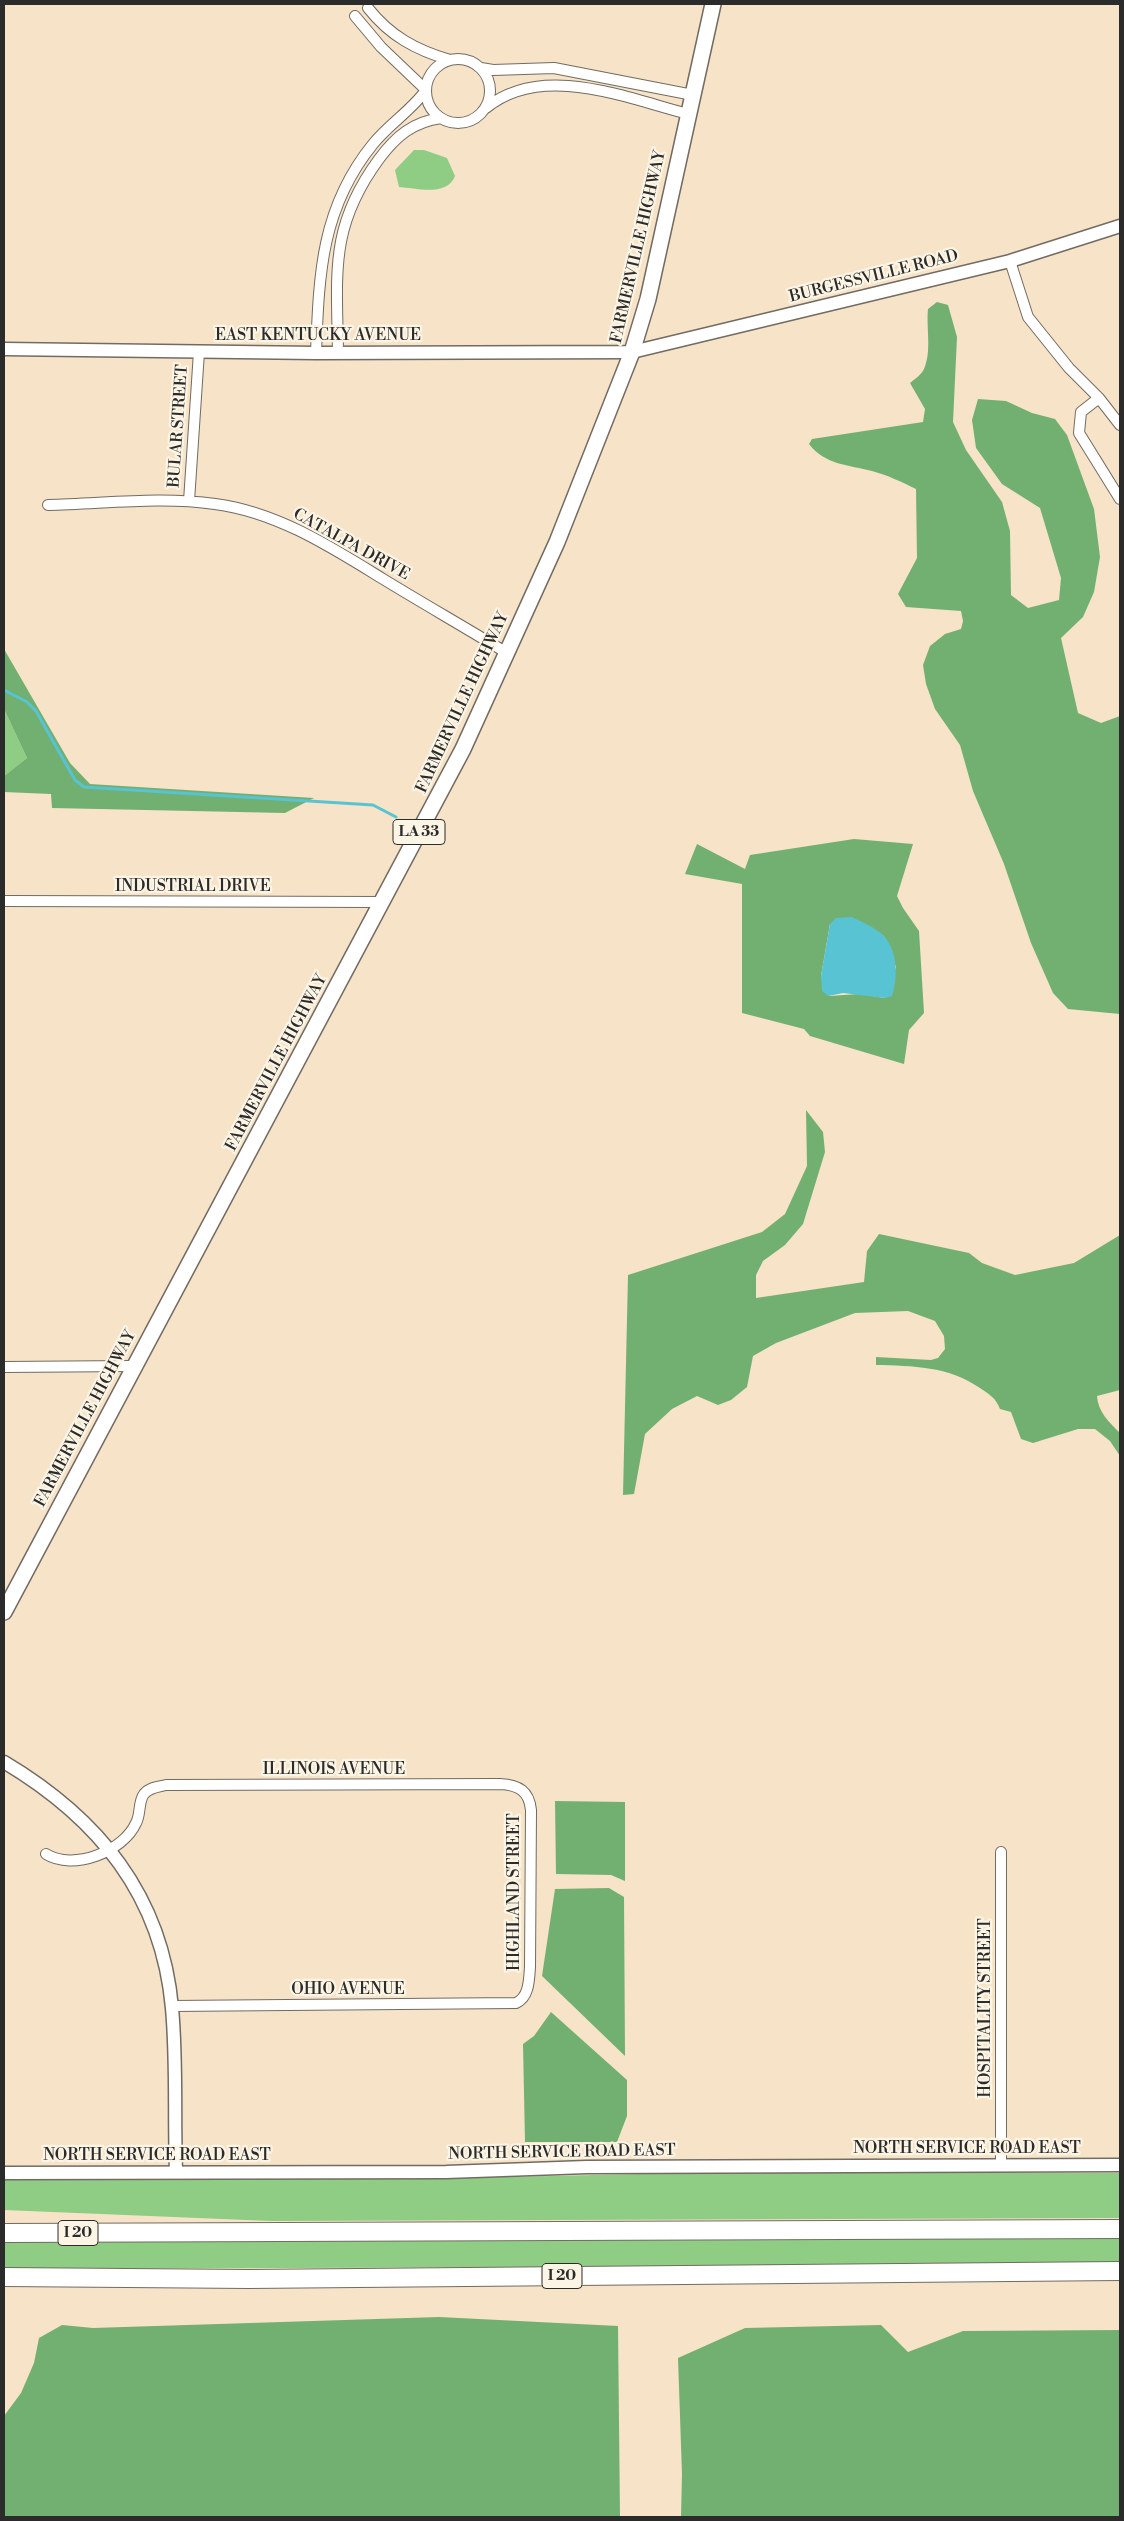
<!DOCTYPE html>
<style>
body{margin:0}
#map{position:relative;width:1124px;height:2521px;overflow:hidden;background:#f6e3c8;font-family:"Libre Bodoni",serif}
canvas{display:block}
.frame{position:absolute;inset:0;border:5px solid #2b2b2b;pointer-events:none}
</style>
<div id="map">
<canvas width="1124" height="2521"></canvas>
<div class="frame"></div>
</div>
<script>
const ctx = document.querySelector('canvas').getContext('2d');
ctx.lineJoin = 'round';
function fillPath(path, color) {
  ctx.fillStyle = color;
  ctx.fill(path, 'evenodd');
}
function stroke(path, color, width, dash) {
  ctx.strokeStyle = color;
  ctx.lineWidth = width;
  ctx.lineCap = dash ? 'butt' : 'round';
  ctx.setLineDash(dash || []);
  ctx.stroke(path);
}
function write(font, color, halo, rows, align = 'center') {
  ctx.font = font + ' "Libre Bodoni",serif';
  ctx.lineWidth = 4.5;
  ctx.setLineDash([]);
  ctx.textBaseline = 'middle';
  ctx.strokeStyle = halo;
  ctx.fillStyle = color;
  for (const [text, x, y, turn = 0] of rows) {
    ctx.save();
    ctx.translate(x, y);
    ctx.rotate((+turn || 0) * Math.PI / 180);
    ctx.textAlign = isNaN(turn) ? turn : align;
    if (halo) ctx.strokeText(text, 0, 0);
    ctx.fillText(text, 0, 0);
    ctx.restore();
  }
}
const green = new Path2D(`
 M414,150H424L447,158L455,176C447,197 416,188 399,187L395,170Z
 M4,709L27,758L4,776Z
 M684,2173H1120V2218L271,2221L4,2210V2178H461Z
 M1120,2238V2265L4,2269V2242Z`);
const forest = new Path2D(`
 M937,302L948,305L957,337L953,422L966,450L1002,502L1010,531L1011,595L1028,608L1059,600L1061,578L1040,508L1002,484L976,448L972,420L978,399L1006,401L1032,413L1055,419L1067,435L1094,509L1100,557L1094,592L1083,617L1061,638L1078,713L1101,723L1120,716V1014L1068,1009L1053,993L1031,943L1004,864L973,791L960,745L935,709L926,684L923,665L930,646L945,634L961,629L963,621L961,611L906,607L898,594L917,558L916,489C902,482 887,475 872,471C849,465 825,465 809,444L812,439L923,422L925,409L910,383C915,379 922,374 924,369C932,351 926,328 928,309Z
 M4,649L70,763L90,784L314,798L285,813L52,808L51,794L4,792V776L27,758L4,709Z
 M854,839L913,844L897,896L903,908L919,931L924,1013L909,1030L904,1064L810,1036L804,1029L742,1013V884L685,874L697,844L745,869L750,855ZM830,924L884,936L896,967L885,998L859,994L829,996L821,976Z
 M806,1110L823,1132L825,1152L803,1224L785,1245L763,1261L756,1275V1298L864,1282L867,1251L879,1234L969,1253L982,1263L1015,1275L1074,1263L1120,1235V1390L1097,1396C1098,1412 1109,1422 1120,1433V1456L1110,1441L1095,1429H1078L1033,1443L1021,1439L1011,1412L1000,1409C996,1398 989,1394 980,1388C948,1366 913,1366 876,1365V1357L931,1360L938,1358L945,1349L944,1336L935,1321L908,1311L855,1313L776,1343L753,1356L747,1387L731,1400L718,1405L697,1396L672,1409L645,1434L634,1494L623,1495L628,1275L762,1232L785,1214L807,1166Z
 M555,1801L625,1802V1881L611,1875L556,1874Z
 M609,1888L624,1897L625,2056L542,1976L555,1889Z
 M551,2012L627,2080V2116L617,2142H525L523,2044L534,2036Z
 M439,2317L618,2326L620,2517H4V2416L21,2393L34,2363L39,2338L62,2325L93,2328Z
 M881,2325L908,2352L963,2331L1120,2330V2517H681L682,2474L678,2358L745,2328Z`);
const water = new Path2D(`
 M852,917C862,922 874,927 883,935C898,950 898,978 892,996L885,998L843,993L828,996L822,991L821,976L830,924L836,918Z`);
const stream = new Path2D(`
 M4,690L27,702L36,711L75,780L84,787L373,805L396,817`);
const minor = new Path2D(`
 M368,8C390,36 416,50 450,60
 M426 91a32 32 0 1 1 64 0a32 32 0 1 1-64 0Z
 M481,68L493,70L554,68L693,95
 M486,108C542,62 626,98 688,114
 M1010,261L1028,317L1069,368L1099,398L1120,425
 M316,353C319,274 321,208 373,144C389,124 412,110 426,90L381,47L355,16
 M338,353C337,273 329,227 379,159C396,136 413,122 441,118
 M1099,398L1081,412L1079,433L1120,499
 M189,501L199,352
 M48,505C103,504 160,496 215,504C277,512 331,547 383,579C424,604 466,628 507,653
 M4,901L383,902
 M4,1367L133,1366
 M46,1854C73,1871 123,1852 136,1823C141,1814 138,1802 144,1794C150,1787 158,1787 166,1785L500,1784C519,1785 529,1791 531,1810L530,1967C529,1981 529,1997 516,2003L172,2006
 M1001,2165V1852`);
const tertiary = new Path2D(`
 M4,349L316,353L632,352L1010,261L1120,226
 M4,1762C98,1818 162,1895 172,2008C177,2062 174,2117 176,2171
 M4,2173L446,2172L587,2167L1120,2165`);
const primary = new Path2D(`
 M4,1612L463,749L557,542L632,352L648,299L713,4`);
const motorway = new Path2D(`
 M4,2233L1120,2229
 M4,2277L249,2279L1120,2271`);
const shields = [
 [419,832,52],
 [78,2233,40],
 [562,2276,40]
];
const shieldNames = [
 ["LA 33",419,832],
 ["I 20",78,2233],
 ["I 20",562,2276]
];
const streetNames = [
 ["FARMERVILLE HIGHWAY",639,247,-77],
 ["BURGESSVILLE ROAD",874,277,-14],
 ["EAST KENTUCKY AVENUE",318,336],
 ["BULAR STREET",179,426,-86],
 ["CATALPA DRIVE",351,545,29],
 ["FARMERVILLE HIGHWAY",463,703,-65],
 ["INDUSTRIAL DRIVE",193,887],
 ["FARMERVILLE HIGHWAY",277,1063,-62],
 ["FARMERVILLE HIGHWAY",86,1419,-62],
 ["ILLINOIS AVENUE",334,1770],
 ["HIGHLAND STREET",515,1892,-90],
 ["OHIO AVENUE",348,1990],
 ["HOSPITALITY STREET",986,2008,-90],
 ["NORTH SERVICE ROAD EAST",967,2149],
 ["NORTH SERVICE ROAD EAST",562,2153,-1],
 ["NORTH SERVICE ROAD EAST",157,2156]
];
fillPath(green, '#8ecd83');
fillPath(forest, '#72b071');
fillPath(water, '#58c3d3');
stroke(stream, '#58c3d3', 3);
stroke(minor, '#726b62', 12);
stroke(tertiary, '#726b62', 15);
stroke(primary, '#726b62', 18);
stroke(motorway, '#726b62', 20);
stroke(minor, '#fff', 10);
stroke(tertiary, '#fff', 12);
stroke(primary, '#fff', 15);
stroke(motorway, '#fff', 18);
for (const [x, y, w] of shields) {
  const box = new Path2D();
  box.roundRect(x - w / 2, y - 12.5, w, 25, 4);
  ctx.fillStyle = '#fcf5e5';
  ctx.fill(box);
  stroke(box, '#2b2b2b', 1);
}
write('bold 15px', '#2b2b2b', null, shieldNames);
write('16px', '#2b2b2b', '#fcf5e5', streetNames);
</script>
